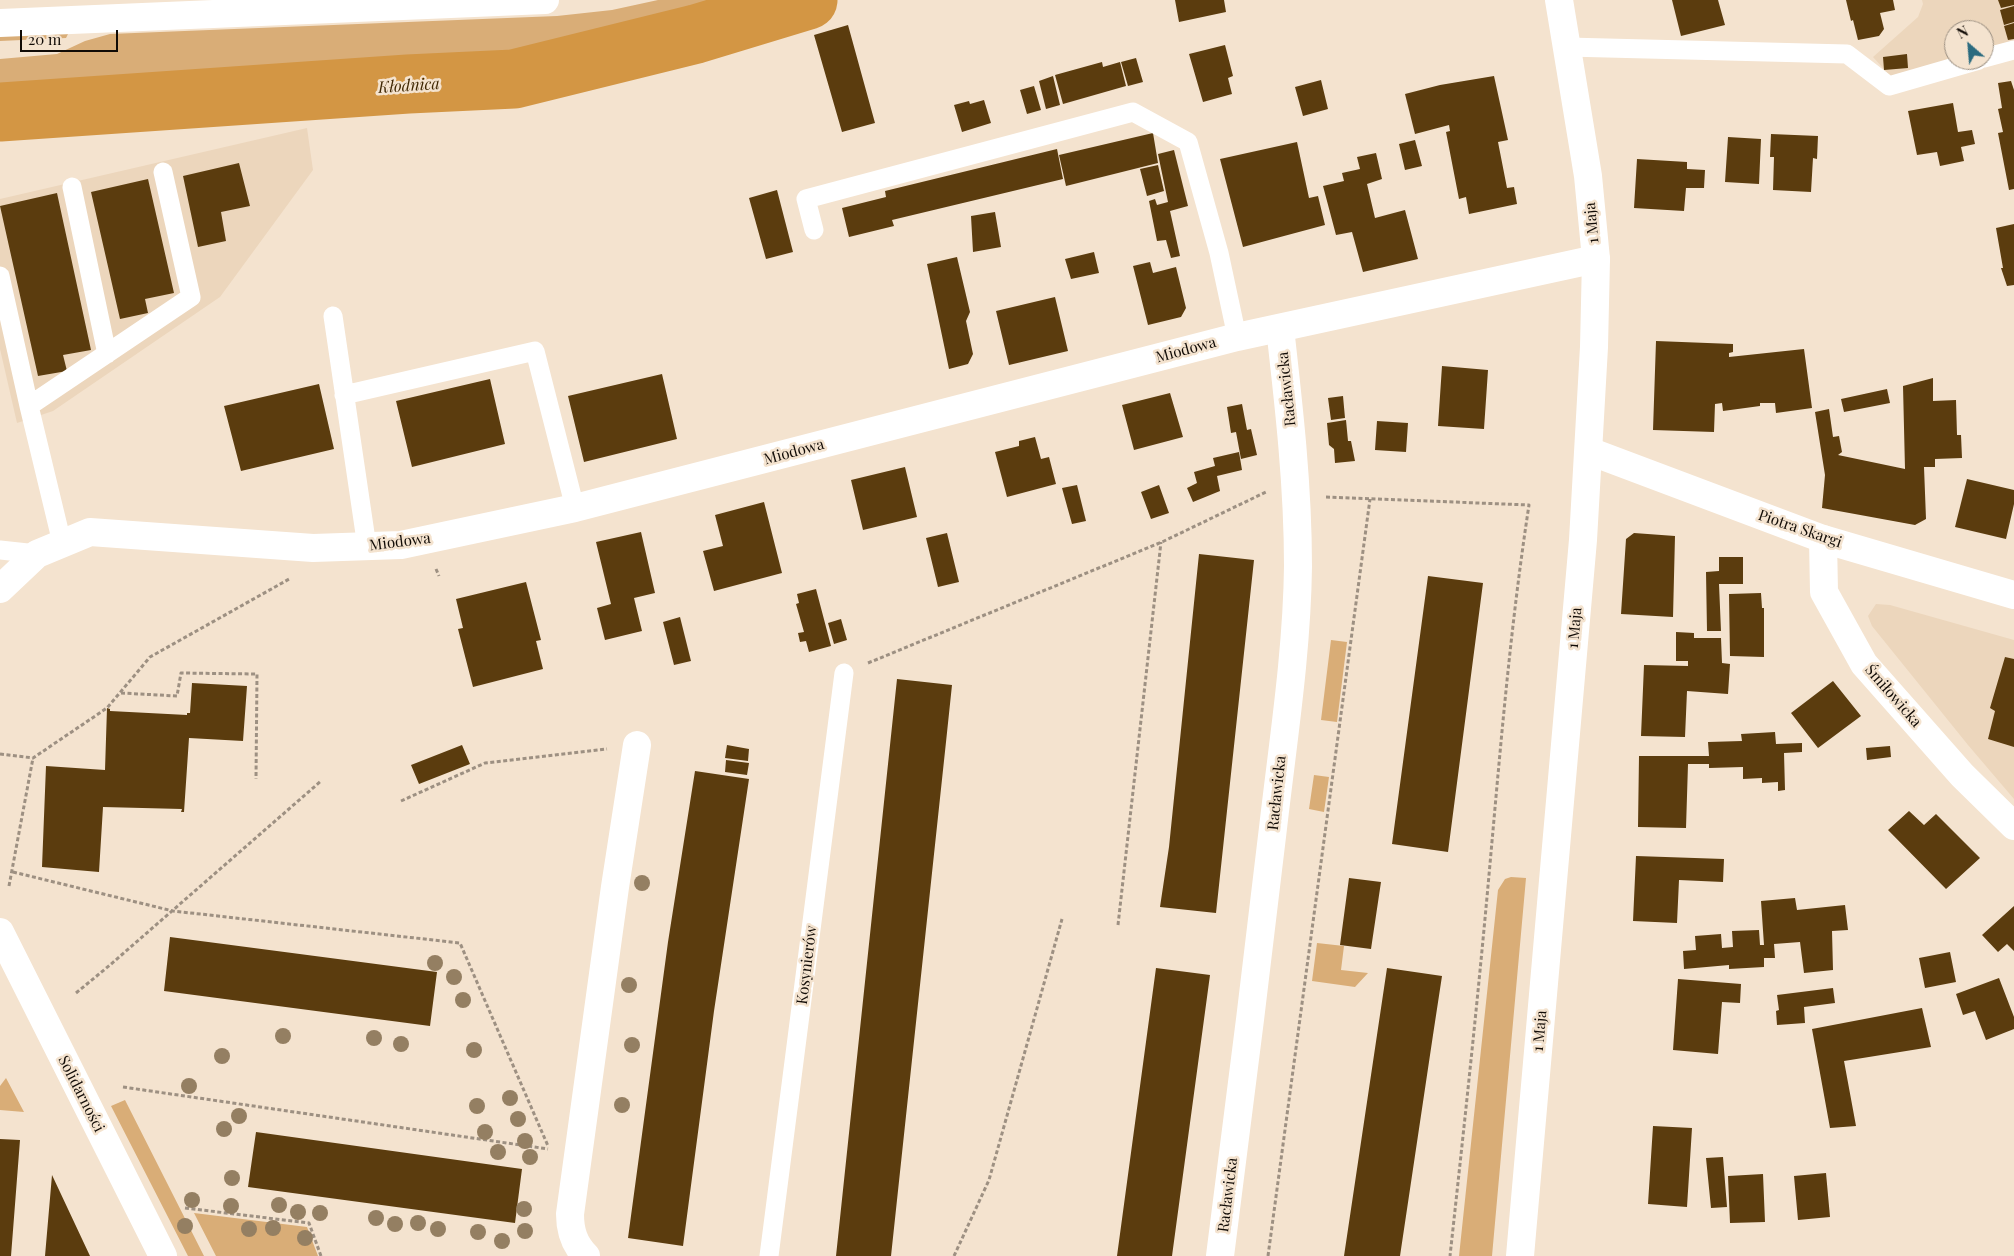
<!DOCTYPE html>
<meta charset="utf-8">
<style>
body{margin:0}
#map{position:relative;width:2014px;height:1256px;overflow:hidden;background:#f4e3cf;font-family:"Playfair Display",serif}
canvas{display:block}
.north{position:absolute;left:1944px;top:20px;width:50px;height:50px;box-sizing:border-box;background:#f4e3cf;border:1px solid #998d7f;border-radius:50%;rotate:333deg;font-size:14px;font-weight:700;line-height:20px;text-align:center;color:#110b06}
.north::after{content:'';display:block;margin:auto;width:18px;height:22px;background:#2b6b7f;clip-path:polygon(50% 0,100% 100%,50% 72%,0 100%)}
.scale{position:absolute;left:20px;top:30px;width:98px;height:22px;box-sizing:border-box;border:2px solid #110b06;border-top:0;padding-left:6px;font-size:15px;line-height:18px;white-space:nowrap;color:#110b06;-webkit-text-stroke:4px #f4e3cf;paint-order:stroke}
</style>
<div id="map">
<canvas width="2014" height="1256"></canvas>
<div class="north">N</div>
<div class="scale">20 m</div>
</div>
<script>
const ctx = document.querySelector('canvas').getContext('2d');
ctx.lineJoin = 'round';
function fillPath(path, color) {
  ctx.fillStyle = color;
  ctx.fill(path, 'evenodd');
}
function stroke(path, color, width, dash) {
  ctx.strokeStyle = color;
  ctx.lineWidth = width;
  ctx.lineCap = dash ? 'butt' : 'round';
  ctx.setLineDash(dash || []);
  ctx.stroke(path);
}
function write(font, color, halo, rows, align = 'center') {
  ctx.font = font + ' "Playfair Display",serif';
  ctx.lineWidth = 5;
  ctx.setLineDash([]);
  ctx.textBaseline = 'middle';
  ctx.strokeStyle = halo;
  ctx.fillStyle = color;
  for (const [text, x, y, turn = 0] of rows) {
    ctx.save();
    ctx.translate(x, y);
    ctx.rotate((+turn || 0) * Math.PI / 180);
    ctx.textAlign = isNaN(turn) ? turn : align;
    if (halo) ctx.strokeText(text, 0, 0);
    ctx.fillText(text, 0, 0);
    ctx.restore();
  }
}
const built = new Path2D(`
 M1922,0H2014V43L1984,52V30H1954V60L1892,78L1873,57L1918,17L1923,4Z
 M307,128L313,170L220,297L53,411L17,423L0,349V199Z
 M1876,604L1890,605L2014,640V799L1968,745L1872,626L1868,616Z`);
const green = new Path2D(`
 M658,0H791L695,29L514,74L0,106V59L57,54L85,41L110,34L557,16L612,10Z
 M69,32L66,38L0,41V35Z
 M1331,640L1347,642L1337,722L1321,720Z
 M1314,775L1329,777L1324,812L1309,809Z
 M1511,877L1526,878L1492,1256H1459L1498,890L1505,879Z
 M1317,943L1344,946L1341,970L1368,973L1355,987L1312,981Z
 M6,1078L24,1112L0,1110V1086Z
 M125,1100L204,1256H188L111,1106Z
 M194,1213L307,1227L318,1256H216Z`);
const river = new Path2D(`
 M0,112L408,84L514,79L696,34L808,0`);
const building = new Path2D(`
 M1175,0H1224L1226,12L1179,22Z
 M1672,0H1718L1725,25L1681,36Z
 M1846,0H1893L1895,10L1880,13L1884,29L1879,36L1858,40L1853,20L1851,21Z
 M1998,0H2014V5L2001,8Z
 M2014,6V22L2004,25L2000,10Z
 M2014,23V39L2008,40L2004,26Z
 M848,25L875,123L842,132L814,35Z
 M1225,45L1233,76L1228,78L1232,94L1203,102L1189,54Z
 M1907,54L1908,68L1884,70L1883,57Z
 M1136,58L1143,82L1128,86L1121,62Z
 M1102,62L1103,67L1120,62L1126,86L1063,104L1055,75Z
 M1053,76L1060,105L1046,109L1039,81Z
 M1494,76L1508,140L1498,142L1507,188L1514,187L1517,204L1469,214L1466,197L1459,199L1446,132L1450,131L1449,125L1415,134L1405,94L1440,85Z
 M1321,80L1328,109L1303,116L1295,87Z
 M2011,81L2014,90V189L2009,190L1998,133L2003,132L1998,109L2002,108L1998,83Z
 M1034,86L1041,110L1027,114L1020,90Z
 M984,100L991,123L962,132L954,105L969,101L970,104Z
 M1953,103L1958,132L1972,130L1975,144L1961,147L1964,161L1940,166L1937,152L1917,155L1908,111Z
 M1153,133L1158,163L1066,186L1059,155Z
 M1771,134L1818,136L1817,159L1813,158L1811,192L1773,190L1774,157H1770Z
 M1728,137L1761,139L1759,184L1725,182Z
 M1415,140L1422,166L1405,170L1399,144Z
 M1297,142L1309,198L1318,196L1325,225L1243,247L1220,159Z
 M1057,149L1063,179L892,220L894,226L849,237L842,208L886,197L885,191Z
 M1174,150L1188,206L1170,211L1180,256L1171,258L1166,240L1157,241L1149,201L1155,199L1157,205L1168,202L1158,154Z
 M1376,153L1382,179L1367,184L1375,218L1405,210L1418,259L1363,272L1352,232L1336,235L1323,186L1344,181L1342,173L1360,169L1357,157Z
 M1637,159L1687,162V169L1705,170L1704,188H1686L1684,211L1634,208Z
 M239,163L250,206L221,212L226,241L198,247L183,176Z
 M1158,165L1164,191L1147,196L1140,169Z
 M148,179L174,293L145,299L148,313L120,319L91,192Z
 M777,190L793,252L766,259L749,198Z
 M57,193L91,350L63,355L67,371L38,376L0,206Z
 M995,212L1001,247L973,252L971,216Z
 M2014,224V285L2007,286L2001,268H2003L1996,228Z
 M1094,252L1099,273L1071,279L1065,259Z
 M957,257L970,312L966,321L973,354L968,364L949,369L927,264Z
 M1150,262L1153,273L1176,267L1186,308L1181,317L1148,325L1133,266Z
 M1055,297L1068,351L1009,365L996,311Z
 M1656,341L1733,344V352L1729,353V357L1804,349L1812,408L1776,413L1775,403H1760V406L1723,411L1722,403L1715,404L1714,432L1653,430Z
 M1442,366L1488,370L1484,429L1438,426Z
 M662,374L677,439L584,462L568,396Z
 M1933,378V401L1956,400L1957,435H1961L1962,458L1935,459V467H1924L1926,519L1915,525L1822,508L1825,475L1815,412L1829,409L1833,437L1839,436L1842,452L1838,455L1905,469L1903,386Z
 M490,379L505,444L412,467L396,401Z
 M319,384L334,449L241,471L224,406Z
 M1887,389L1890,403L1844,412L1841,399Z
 M1170,393L1183,437L1134,450L1122,405Z
 M1343,396L1345,418L1331,420L1328,398Z
 M1242,404L1247,430L1251,429L1257,455L1241,459L1236,432L1231,433L1227,407Z
 M1346,420L1348,441H1351L1355,461L1335,463L1334,449L1329,445L1327,423Z
 M1377,421L1408,423L1406,452L1375,450Z
 M1035,437L1041,459L1049,457L1056,484L1007,497L995,452L1019,446V441Z
 M1239,452L1242,470L1217,476L1220,491L1193,502L1187,488L1197,483L1194,472L1215,466L1213,458Z
 M905,467L917,517L863,530L851,480Z
 M1967,479L2014,490V504L2006,539L1955,527Z
 M1077,485L1086,521L1072,524L1062,488Z
 M1159,485L1169,513L1151,519L1141,492Z
 M764,502L782,573L714,591L703,551L723,546L715,515Z
 M641,532L655,593L634,598L642,631L605,640L597,608L611,604L596,542Z
 M947,533L959,582L938,587L926,538Z
 M1634,533L1675,536L1673,617L1621,614L1626,539Z
 M1199,554L1254,560L1216,913L1160,907L1169,847Z
 M1719,557H1743V584H1719L1721,631H1707L1706,572L1719,571Z
 M1428,576L1483,583L1448,852L1392,844Z
 M526,582L541,640L536,641L543,669L473,687L458,629L463,628L456,599Z
 M816,589L831,646L809,652L806,641L800,642L798,633L804,632L796,604L799,603L797,594Z
 M1761,593L1762,608H1764V657L1730,656L1729,594Z
 M680,617L691,661L674,665L663,622Z
 M841,619L847,640L834,644L828,623Z
 M1676,632L1694,633V638H1721L1722,663L1730,664L1728,694L1687,691L1685,737L1641,736L1644,665L1688,666V661H1676Z
 M2005,657L2014,659V747L1988,739L1995,711L1990,708Z
 M897,679L952,685L946,742L891,1256H836Z
 M1833,681L1861,716L1818,748L1791,713Z
 M192,683L247,686L243,741L189,738L184,812H181L182,809L103,807L99,872L42,867L46,766L105,770L107,708L110,709V711L187,715V713H190Z
 M1775,732L1776,744L1802,743V752L1784,753L1785,790L1778,791V782L1762,783V778L1743,779V767L1709,768V764H1688L1686,828L1638,827L1639,756H1709L1708,742L1742,741L1741,734Z
 M462,745L470,764L419,784L411,765Z
 M727,745L749,749L748,761L725,758Z
 M1890,746L1891,757L1867,760L1866,748Z
 M726,760L749,763L747,775L725,772Z
 M695,771L749,779L714,1011L683,1246L628,1238L668,942Z
 M1909,811L1924,825L1936,814L1980,858L1946,889L1888,830Z
 M1636,856L1724,859L1723,882L1679,880L1677,923L1633,921Z
 M1349,878L1381,882L1371,949L1340,945Z
 M1795,898L1797,910L1845,905L1848,930L1832,931L1833,970L1804,973L1800,942L1774,944L1775,958H1764V967L1729,969V965L1684,969L1683,951L1696,950L1695,936L1721,934L1722,948L1733,947L1732,931L1759,930L1760,945H1764L1761,901Z
 M2014,906V951L2007,944L1998,952L1982,935Z
 M170,937L437,972L430,1026L164,991Z
 M1950,952L1956,982L1925,988L1919,958Z
 M1156,968L1210,975L1172,1256H1117Z
 M1387,968L1442,976L1433,1035L1400,1256H1344Z
 M1999,978L2014,1017V1029L1986,1040L1975,1011L1963,1015L1956,994Z
 M1678,979L1741,984L1740,1003L1722,1002L1718,1054L1673,1050Z
 M1833,988L1835,1003L1804,1007L1805,1023L1777,1025L1776,1011L1779,1010L1777,995Z
 M1922,1008L1931,1047L1844,1061L1856,1126L1830,1128L1812,1029Z
 M1653,1126L1692,1128L1687,1207L1648,1204Z
 M256,1132L522,1169L515,1223L248,1187Z
 M0,1139L20,1140L11,1256H0Z
 M1723,1157L1727,1207L1711,1208L1706,1158Z
 M1826,1173L1830,1217L1798,1220L1794,1176Z
 M1763,1174L1765,1222L1730,1223L1728,1176Z
 M52,1175L90,1256H45Z`);
const path = new Path2D(`
 M1326,497L1529,505C1509,635 1499,766 1487,897C1476,1017 1463,1137 1450,1256
 M436,569L439,576
 M868,663L1162,542L1266,492
 M121,693L177,696L181,673L257,674L256,779
 M0,754L33,758L107,708L150,657L291,578
 M401,801L485,763L607,749
 M13,872L173,911L460,943L548,1146
 M9,886L33,758
 M1118,925L1161,542
 M76,993L110,965L321,781
 M123,1087L548,1149
 M185,1208L309,1223L321,1256
 M954,1256L989,1180L1062,919
 M1268,1256L1370,499`);
const service = new Path2D(`
 M1567,47L1847,54L1889,86L1979,60
 M1984,58L2014,50
 M72,187L107,354
 M814,230L806,199L1133,112L1188,142L1219,253L1237,337
 M0,276L29,406
 M333,316L367,547
 M344,395L535,351L575,508
 M62,543L29,406L191,297L163,172
 M0,550L37,554
 M769,1256L844,673`);
const minor = new Path2D(`
 M0,23L545,0
 M1823,539L1824,592L1864,664L1962,775L2014,826
 M0,589L37,554L90,532L313,548L401,545L575,508L1237,337L1596,259
 M0,932L163,1256
 M586,1256C574,1244 570,1231 570,1214L615,887L637,745
 M1220,1256C1239,1113 1256,971 1273,828C1283,741 1297,653 1298,566C1298,486 1289,407 1280,328`);
const tertiary = new Path2D(`
 M1589,451L1823,539L2014,595`);
const secondary = new Path2D(`
 M1520,1256L1583,540L1594,347L1596,259L1588,176L1559,0`);
const trees = [
 [642,883],
 [435,963],
 [454,977],
 [629,985],
 [463,1000],
 [283,1036],
 [374,1038],
 [401,1044],
 [632,1045],
 [474,1050],
 [222,1056],
 [189,1086],
 [510,1098],
 [622,1105],
 [477,1106],
 [239,1116],
 [518,1119],
 [224,1129],
 [485,1132],
 [525,1141],
 [498,1152],
 [530,1157],
 [232,1178],
 [192,1200],
 [279,1205],
 [231,1206],
 [524,1209],
 [298,1212],
 [320,1213],
 [376,1218],
 [418,1223],
 [395,1224],
 [185,1226],
 [273,1228],
 [249,1229],
 [438,1229],
 [525,1231],
 [478,1232],
 [305,1238],
 [502,1241]
];
const streetNames = [
 ["1 Maja",1592,223,-95],
 ["Miodowa",1186,350,-15],
 ["Racławicka",1287,389,-96],
 ["Miodowa",794,452,-15],
 ["Piotra Skargi",1800,529,19],
 ["Miodowa",400,542,-7],
 ["1 Maja",1575,628,-85],
 ["Śmiłowicka",1893,696,49],
 ["Racławicka",1277,793,-84],
 ["Kosynierów",807,965,-83],
 ["1 Maja",1540,1031,-85],
 ["Solidarności",81,1094,63],
 ["Racławicka",1228,1195,-83]
];
const waterNames = [
 ["Kłodnica",409,86,-4]
];
fillPath(built, '#ecd6bc');
fillPath(green, '#d9ad77');
stroke(river, '#d39644', 59);
fillPath(building, '#5b3c0e');
stroke(path, '#9d9082', 3, [4, 2.5]);
stroke(service, '#fff', 19);
stroke(minor, '#fff', 28);
stroke(tertiary, '#fff', 28);
stroke(secondary, '#fff', 28);
ctx.fillStyle = '#947f62';
for (const [x, y] of trees) {
  ctx.beginPath();
  ctx.arc(x, y, 8, 0, 2 * Math.PI);
  ctx.fill();
}
write('15px', '#110b06', '#f4e3cf', streetNames);
write('italic 16px', '#3f2602', '#f4e3cf', waterNames);
</script>
